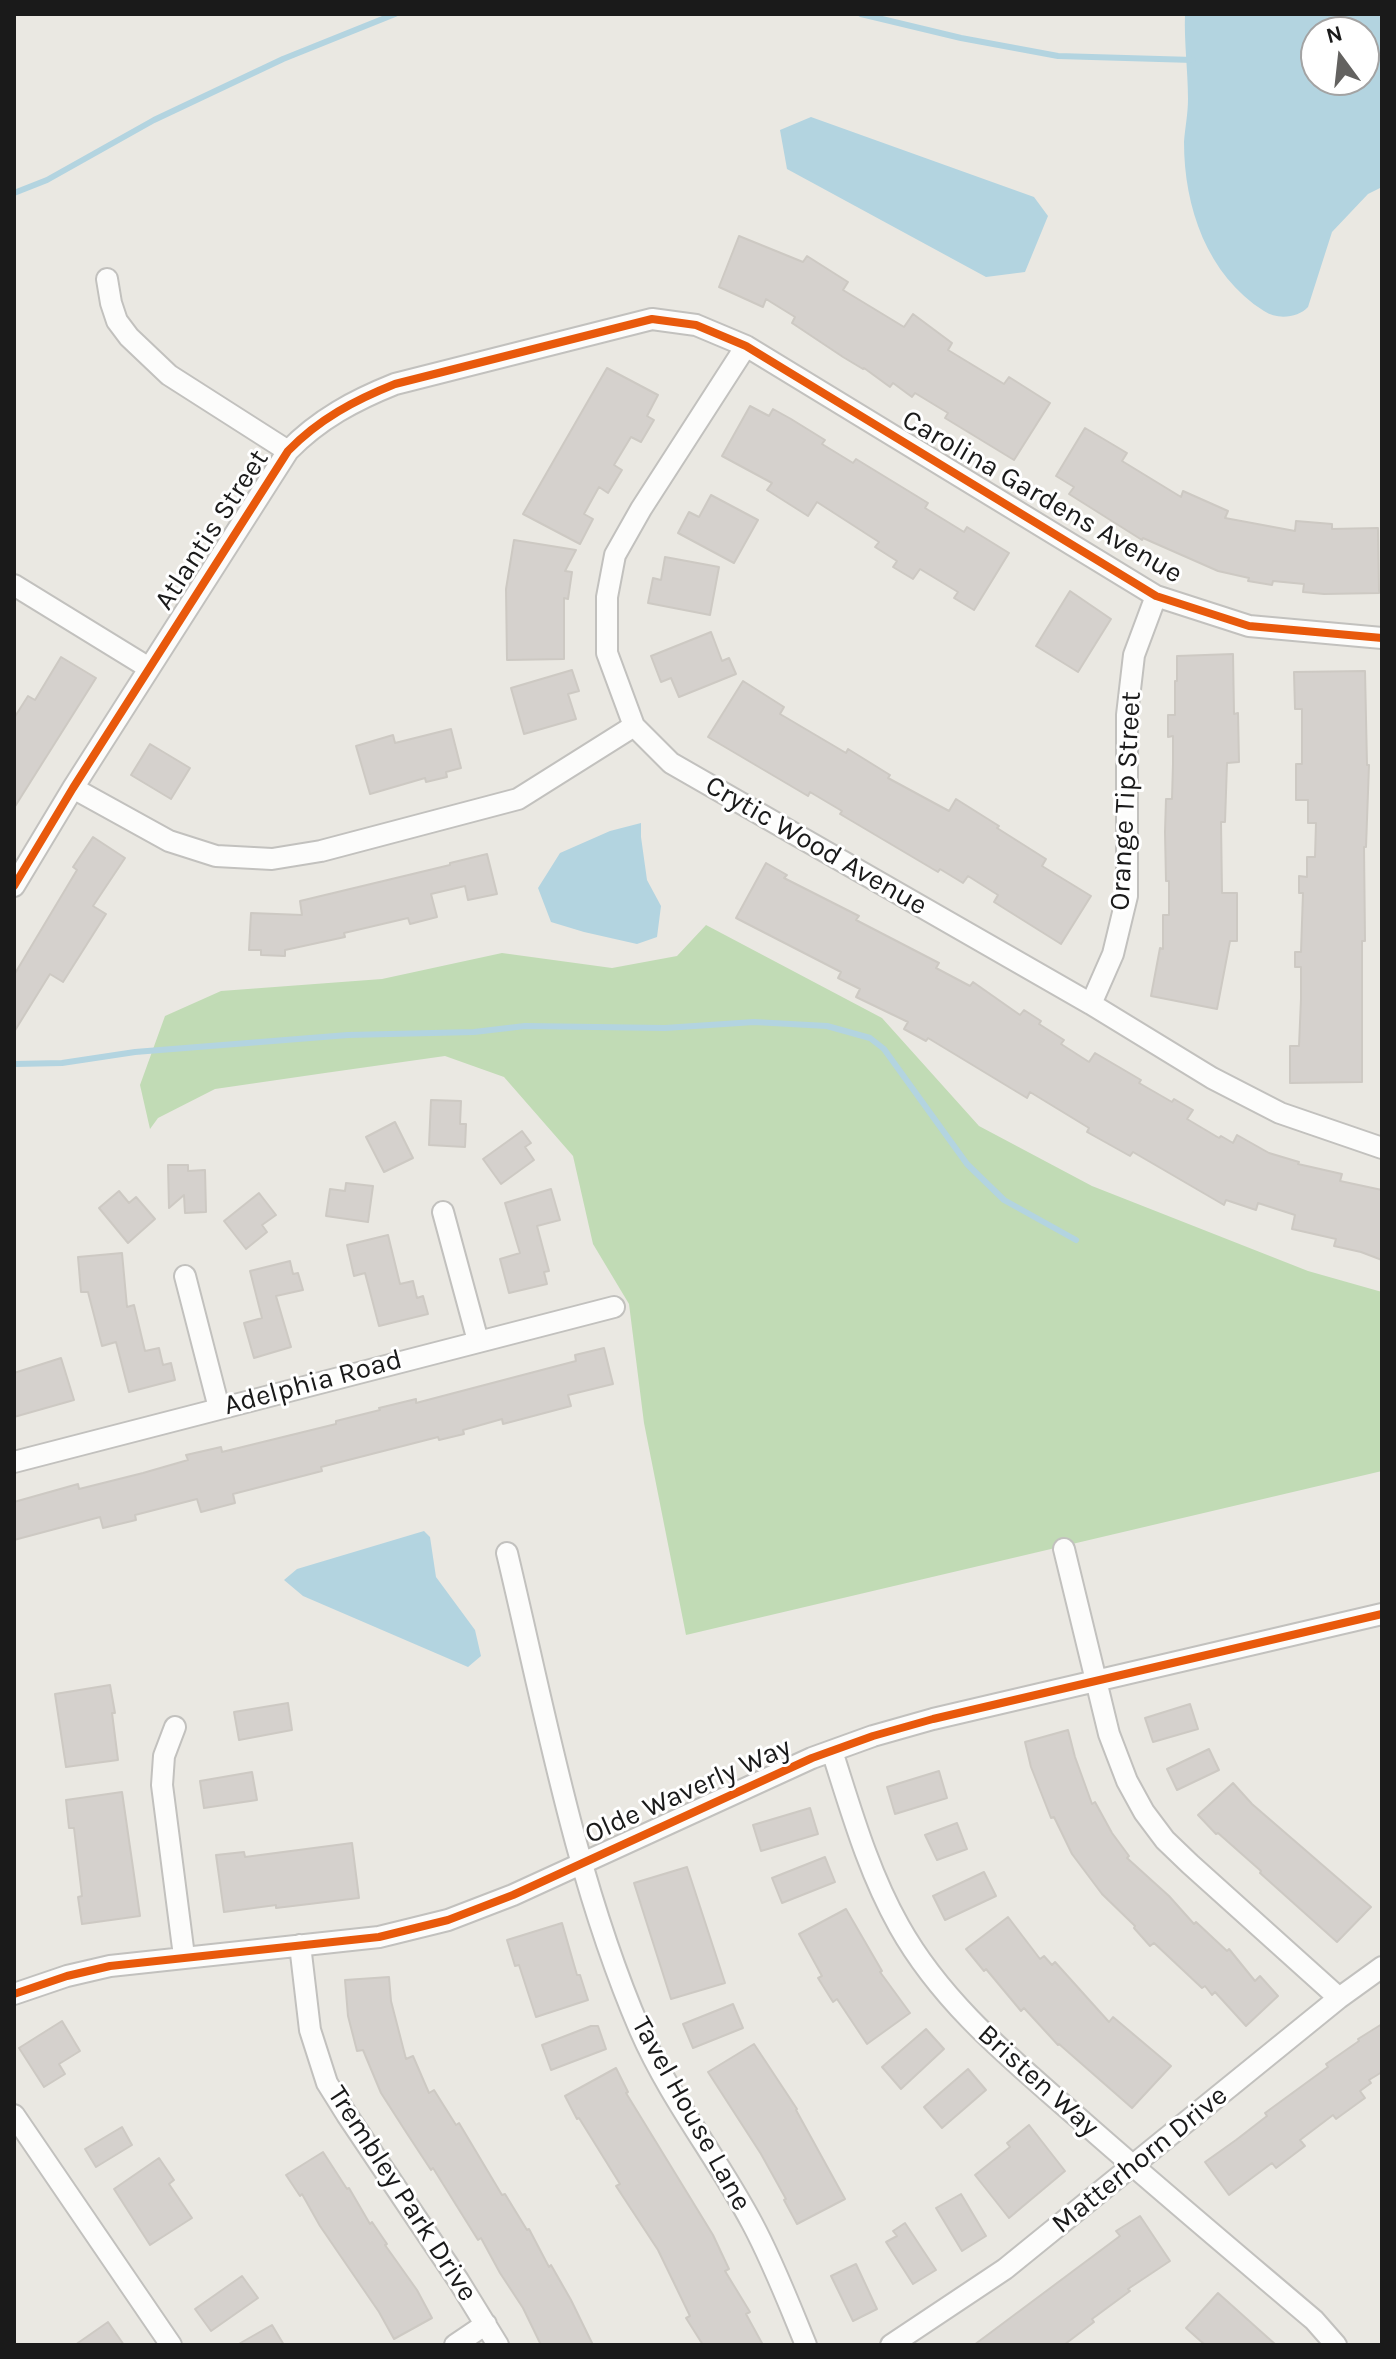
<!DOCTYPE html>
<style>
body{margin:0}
#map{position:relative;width:1396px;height:2359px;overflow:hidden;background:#eae8e2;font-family:Karla,sans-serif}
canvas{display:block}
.frame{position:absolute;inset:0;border:16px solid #1a1a1a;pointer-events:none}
.north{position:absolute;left:1300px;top:16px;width:80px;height:80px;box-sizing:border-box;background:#fff;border:2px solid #a3a3a3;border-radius:50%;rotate:345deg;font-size:22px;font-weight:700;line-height:32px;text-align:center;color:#1a1a1a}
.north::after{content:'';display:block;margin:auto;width:28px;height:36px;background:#636260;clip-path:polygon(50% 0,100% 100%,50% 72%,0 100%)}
</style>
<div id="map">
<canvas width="1396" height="2359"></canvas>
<div class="frame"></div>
<div class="north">N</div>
</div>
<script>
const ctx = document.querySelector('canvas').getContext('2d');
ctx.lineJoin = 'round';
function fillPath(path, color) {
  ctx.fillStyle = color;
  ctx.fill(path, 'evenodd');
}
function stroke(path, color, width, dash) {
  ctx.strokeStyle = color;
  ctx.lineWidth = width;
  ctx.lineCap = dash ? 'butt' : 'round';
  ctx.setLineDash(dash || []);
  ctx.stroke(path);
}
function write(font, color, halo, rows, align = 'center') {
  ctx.font = font + ' Karla,sans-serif';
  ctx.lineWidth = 6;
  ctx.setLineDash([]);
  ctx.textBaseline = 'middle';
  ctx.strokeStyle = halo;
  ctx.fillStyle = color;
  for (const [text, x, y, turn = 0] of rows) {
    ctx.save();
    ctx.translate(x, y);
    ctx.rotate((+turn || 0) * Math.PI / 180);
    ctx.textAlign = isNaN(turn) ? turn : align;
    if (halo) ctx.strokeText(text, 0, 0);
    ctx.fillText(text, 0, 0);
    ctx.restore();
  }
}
const forest = new Path2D(`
 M706,925L882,1018L979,1126L1092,1186L1308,1271L1382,1292V1471L686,1635L644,1423L629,1304L593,1244L573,1156L504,1077L445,1056L325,1073L215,1089L158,1118L150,1129L140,1085L165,1016L221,991L382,979L502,953L612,968L677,956Z`);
const water = new Path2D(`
 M1185,14H1382V187L1368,194L1332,232L1308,307C1298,318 1277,320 1264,311C1207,275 1184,207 1184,142C1185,128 1188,114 1188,99C1188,71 1184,43 1185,14ZM1316,32H1364V80H1316Z
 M811,117L1034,197L1048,216L1025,272L986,277L787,169L780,130Z
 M641,823V837L647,880L661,906L657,937L637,944L584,932L551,922L538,888L560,853L610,831Z
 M424,1531L430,1537L436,1577L475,1630L481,1656L468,1667L303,1596L284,1580L297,1569Z`);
const stream = new Path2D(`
 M861,14L961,38L1058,56L1193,60
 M14,193L47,180L154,120L283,59L395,14
 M14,1064L62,1063L135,1052L348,1035L474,1032L525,1026L665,1028L754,1022L827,1026L870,1038L884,1049L967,1164L1004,1200L1076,1240`);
const building = new Path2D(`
 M739,236L803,262L807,256L848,282L843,290L904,327L913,314L952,343L948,350L1004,384L1009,377L1050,403L1014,460L945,418L948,413L915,393L912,397L893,383L890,387L864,368L863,369L843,357L792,323L795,317L766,299L763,307L719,287Z
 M607,368L658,395L647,416L654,420L641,442L631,437L614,465L622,470L608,493L599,487L584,514L593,519L580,544L523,514Z
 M750,406L769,416L773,409L791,419L825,440L822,444L853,463L856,459L928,503L925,508L964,532L967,527L1009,553L974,610L954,598L958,592L920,569L913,579L893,567L897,561L875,547L879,542L817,502L808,516L767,490L772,483L722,456Z
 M1085,428L1127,453L1122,461L1181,497L1183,491L1228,511L1225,518L1295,531L1296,521L1332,524V529L1378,528L1379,593L1324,594L1303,592L1304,584L1273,581L1272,585L1248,581L1249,578L1218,571L1143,538L1142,540L1069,494L1074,487L1056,476Z
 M711,495L758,520L734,563L678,533L689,512L699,517Z
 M514,540L576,550L565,571L572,572L568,599L564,598V659L507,660L506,589Z
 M665,557L719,567L710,615L648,603L653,578L661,580Z
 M1070,591L1111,619L1078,672L1036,646Z
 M711,632L722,661L729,658L736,674L679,697L671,678L661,682L651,656Z
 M1233,654L1234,714L1238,713L1239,762L1227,763L1225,822H1221L1222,893H1237V941H1230L1217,1009L1151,996L1160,948L1163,949V915H1169V881H1166L1165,832L1166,799H1172L1173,764V736L1168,737V715H1175V681H1177V656Z
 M61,657L96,678L14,808V718L28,696L35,700Z
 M572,670L579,691L568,694L576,719L524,734L511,688Z
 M1365,671L1367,765H1369L1366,847H1364L1365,941H1362V1082L1290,1083V1046H1299L1301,999V967H1295V952H1301L1303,893H1299V876L1307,877V857H1315L1316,823H1308V800H1296V764H1302V709H1295L1294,672Z
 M743,681L784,707L780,714L846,753L848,749L890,775L888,778L949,811L956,799L999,826L997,828L1046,859L1042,866L1091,896L1061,944L994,902L998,895L968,876L963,883L940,869L938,872L840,814L842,811L810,792L808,796L708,737Z
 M451,729L461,768L446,772L447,777L426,782L425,778L370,794L356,746L393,735L395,743Z
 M150,744L190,768L171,799L131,775Z
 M93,837L125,858L93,906L106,914L63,982L50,974L14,1032V975L77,870L73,867Z
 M487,854L497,894L468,900L465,886L431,894L437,917L410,924L408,918L344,933L345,937L285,950V956L261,955V950H249L251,913L302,915L300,901L450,865V863Z
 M766,863L787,875L784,878L859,916L856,920L939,963L936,968L970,986L973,982L1020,1015L1024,1010L1041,1021L1039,1024L1064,1040L1061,1044L1089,1062L1095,1053L1141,1080L1139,1083L1172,1102L1174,1099L1193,1110L1187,1119L1219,1138L1221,1136L1233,1143L1237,1135L1269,1153L1299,1162L1298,1164L1342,1174L1340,1181L1382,1190V1260L1361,1252L1334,1246L1336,1239L1292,1229L1295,1215L1258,1203L1256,1210L1226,1200L1224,1205L1133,1152L1130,1156L1087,1132L1089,1128L1030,1092L1027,1098L928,1038L926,1041L904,1029L908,1022L856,997L860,989L838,978L841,972L736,918Z
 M431,1100L461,1101L460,1124H466L465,1147L429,1145Z
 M395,1122L413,1158L384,1172L366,1137Z
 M522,1131L531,1143L525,1147L534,1160L501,1184L483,1159Z
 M168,1165H188V1171L205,1170L206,1212L185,1213L184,1195L169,1208Z
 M346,1183L373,1186L368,1222L326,1216L330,1189L345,1191Z
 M551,1189L560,1220L537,1226L549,1271L544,1272L547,1284L509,1293L500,1259L520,1253L505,1203Z
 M119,1191L129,1203L136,1197L155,1219L128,1243L99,1208Z
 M259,1193L276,1215L262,1225L267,1232L246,1249L224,1221Z
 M388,1235L400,1284L413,1281L417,1298L423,1296L428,1314L379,1326L365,1273L354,1276L347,1245Z
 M122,1253L127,1307L134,1305L145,1351L159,1348L163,1365L171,1363L175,1380L129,1392L116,1342L102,1346L88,1292H81L78,1257Z
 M290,1261L293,1274L298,1273L303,1290L276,1296L291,1347L254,1358L244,1323L262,1318L250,1271Z
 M604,1348L613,1384L568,1395L571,1406L503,1424L502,1419L463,1430L464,1434L439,1440L438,1437L321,1467L322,1471L233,1494L235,1503L201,1512L197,1499L135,1515L136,1520L103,1528L100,1517L14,1540V1502L78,1484L79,1489L143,1473L188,1460L186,1455L221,1447L222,1452L336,1424V1421L380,1410L379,1408L416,1399V1403L576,1361L575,1355Z
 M61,1358L74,1400L14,1417V1373Z
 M110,1685L115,1713H112L118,1760L66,1767L55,1694Z
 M288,1703L292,1730L239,1740L234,1712Z
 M1190,1704L1198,1729L1153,1742L1145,1718Z
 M1068,1730L1075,1757L1092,1804L1095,1802L1112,1833L1129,1856L1127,1858L1169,1896L1194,1924L1196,1922L1227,1951L1229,1949L1255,1981L1260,1976L1278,1996L1246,2026L1215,1992L1212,1995L1205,1986L1202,1988L1154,1943L1150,1946L1134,1928L1135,1926L1102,1894L1072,1854L1054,1817L1051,1818L1031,1767L1025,1742Z
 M1209,1749L1219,1770L1177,1790L1167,1769Z
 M939,1771L947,1798L895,1814L887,1787Z
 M252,1772L257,1800L204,1808L200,1781Z
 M1233,1783L1252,1804L1371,1907L1337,1942L1260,1873L1261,1871L1218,1833L1216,1834L1198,1815Z
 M122,1792L140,1916L82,1924L78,1897L82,1896L74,1828H69L66,1800Z
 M810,1808L818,1834L761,1851L753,1825Z
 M957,1823L967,1849L937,1860L925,1835Z
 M352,1843L359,1898L276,1908V1905L224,1912L216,1855L244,1852L245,1857Z
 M825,1857L835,1882L782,1903L772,1878Z
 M687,1867L725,1983L671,1999L634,1883Z
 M984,1872L996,1896L945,1920L933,1896Z
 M846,1909L882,1971L880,1972L910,2013L867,2044L837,1999L833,2002L818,1978L822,1976L799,1934Z
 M1008,1917L1040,1959L1044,1956L1052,1965L1055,1962L1109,2022L1113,2017L1171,2066L1132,2108L1059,2044L1058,2045L1024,2008L1021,2011L986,1969L984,1971L966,1949Z
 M562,1923L577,1975H580L588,2000L536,2017L519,1965L515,1966L507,1940Z
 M389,1977L391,2001L406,2059L413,2056L429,2093L434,2090L456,2125L459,2123L502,2195L505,2194L527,2230L529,2229L549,2267L551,2265L571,2300L593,2345H541L523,2308L500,2273L481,2238L478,2240L433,2168L431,2170L406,2132L381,2093L363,2050L357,2051L348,2016L345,1980Z
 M733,2004L743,2028L693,2048L683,2024Z
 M62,2021L80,2051L59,2064L65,2074L44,2087L19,2048Z
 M1382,2024V2072L1369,2080L1371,2083L1360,2091L1365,2098L1336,2119L1333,2115L1300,2140L1305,2146L1276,2168L1272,2163L1229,2195L1205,2162L1236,2140L1267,2116L1265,2113L1328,2067L1326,2064L1359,2041L1358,2039Z
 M591,2026H598L606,2049L551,2070L542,2045Z
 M926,2029L944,2049L901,2089L882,2067Z
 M754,2044L797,2109L796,2110L845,2199L797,2224L784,2200L786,2199L761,2154L708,2072Z
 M616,2068L628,2092L626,2093L713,2235L729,2269L725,2271L750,2312L746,2314L763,2345H703L686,2318L690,2316L658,2250L616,2186L620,2184L579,2118L577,2119L565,2096Z
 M968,2069L986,2090L942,2128L924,2107Z
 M1029,2125L1065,2171L1009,2218L975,2175L1010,2147L1007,2143Z
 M122,2127L132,2145L96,2167L85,2149Z
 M323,2152L347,2189L349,2188L370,2224L372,2222L387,2244L385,2245L417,2290L432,2318L394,2339L379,2312L320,2226L302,2194L300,2196L286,2175Z
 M159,2158L174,2180L169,2184L192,2218L150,2245L114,2189Z
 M961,2194L986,2236L962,2251L936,2208Z
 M1140,2216L1170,2261L1128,2289L1130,2291L1092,2319L1094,2322L1064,2345H974L1120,2236L1116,2231Z
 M905,2223L936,2270L913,2284L886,2242L897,2236L893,2231Z
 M856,2264L877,2309L853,2321L831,2276Z
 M242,2276L258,2298L211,2331L195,2309Z
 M1218,2293L1276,2345H1205L1186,2328Z
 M108,2322L124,2345H75Z
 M272,2325L284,2345H237Z`);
const minor = new Path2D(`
 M107,279L111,303L117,321L129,337L169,375L288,451
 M746,346L641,509L615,555L607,597V653L634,726L671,763L1091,1004L1212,1078L1280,1113L1382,1148
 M14,585L149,668
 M73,788L169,841L216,856L272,859L321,851L518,799L634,726
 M14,886L73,788L288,451C319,419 355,400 395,384L652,319L696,325L746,346L1156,596L1249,626L1382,638
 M1091,1004L1113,954L1127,896V715L1134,655L1156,596
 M443,1212L478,1341
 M185,1276L219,1408
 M14,1462L614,1307
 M1064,1549L1109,1734L1127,1781L1144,1812L1165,1840L1190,1864L1339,1998
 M507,1553C545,1712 575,1879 640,2030C670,2099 717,2157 752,2223C773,2262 789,2304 806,2345
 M175,1727L164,1756L162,1785L184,1956
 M832,1751C851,1810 868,1871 899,1926C942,2003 1010,2058 1075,2115C1154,2185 1234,2252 1314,2320L1336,2345
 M300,1945L310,2030L327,2083L347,2115L458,2280L498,2345
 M14,1994L67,1976L110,1966L379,1937L448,1920L513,1895L812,1758L873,1736L933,1719L1382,1614
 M14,2115L171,2345
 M455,2345L486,2324
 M891,2345L1005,2269L1339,1998L1382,1967`);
const cycleway = new Path2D(`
 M14,886L73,788L288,451C319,419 355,400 395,384L652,319L696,325L746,346L1156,596L1249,626L1382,638
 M14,1994L67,1976L110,1966L379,1937L448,1920L513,1895L812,1758L873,1736L933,1719L1382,1614`);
const streetNames = [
 ["Carolina Gardens Avenue",1042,497,30],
 ["Atlantis Street",212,530,-57],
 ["Orange Tip Street",1126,801,-87],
 ["Crytic Wood Avenue",816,846,30],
 ["Adelphia Road",313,1383,-15],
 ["Olde Waverly Way",688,1791,-24],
 ["Bristen Way",1038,2081,42],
 ["Tavel House Lane",691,2114,61],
 ["Matterhorn Drive",1140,2160,-39],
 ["Trembley Park Drive",402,2194,57]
];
fillPath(forest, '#c1dbb5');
fillPath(water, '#b3d4e0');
stroke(stream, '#b3d4e0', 6);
fillPath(building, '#d5d1cd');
stroke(building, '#cdc9c3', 2);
stroke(minor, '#c2c1be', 24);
stroke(minor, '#fcfcfb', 20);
stroke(cycleway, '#e8590c', 8);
write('28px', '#1a1a1a', '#fff', streetNames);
</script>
